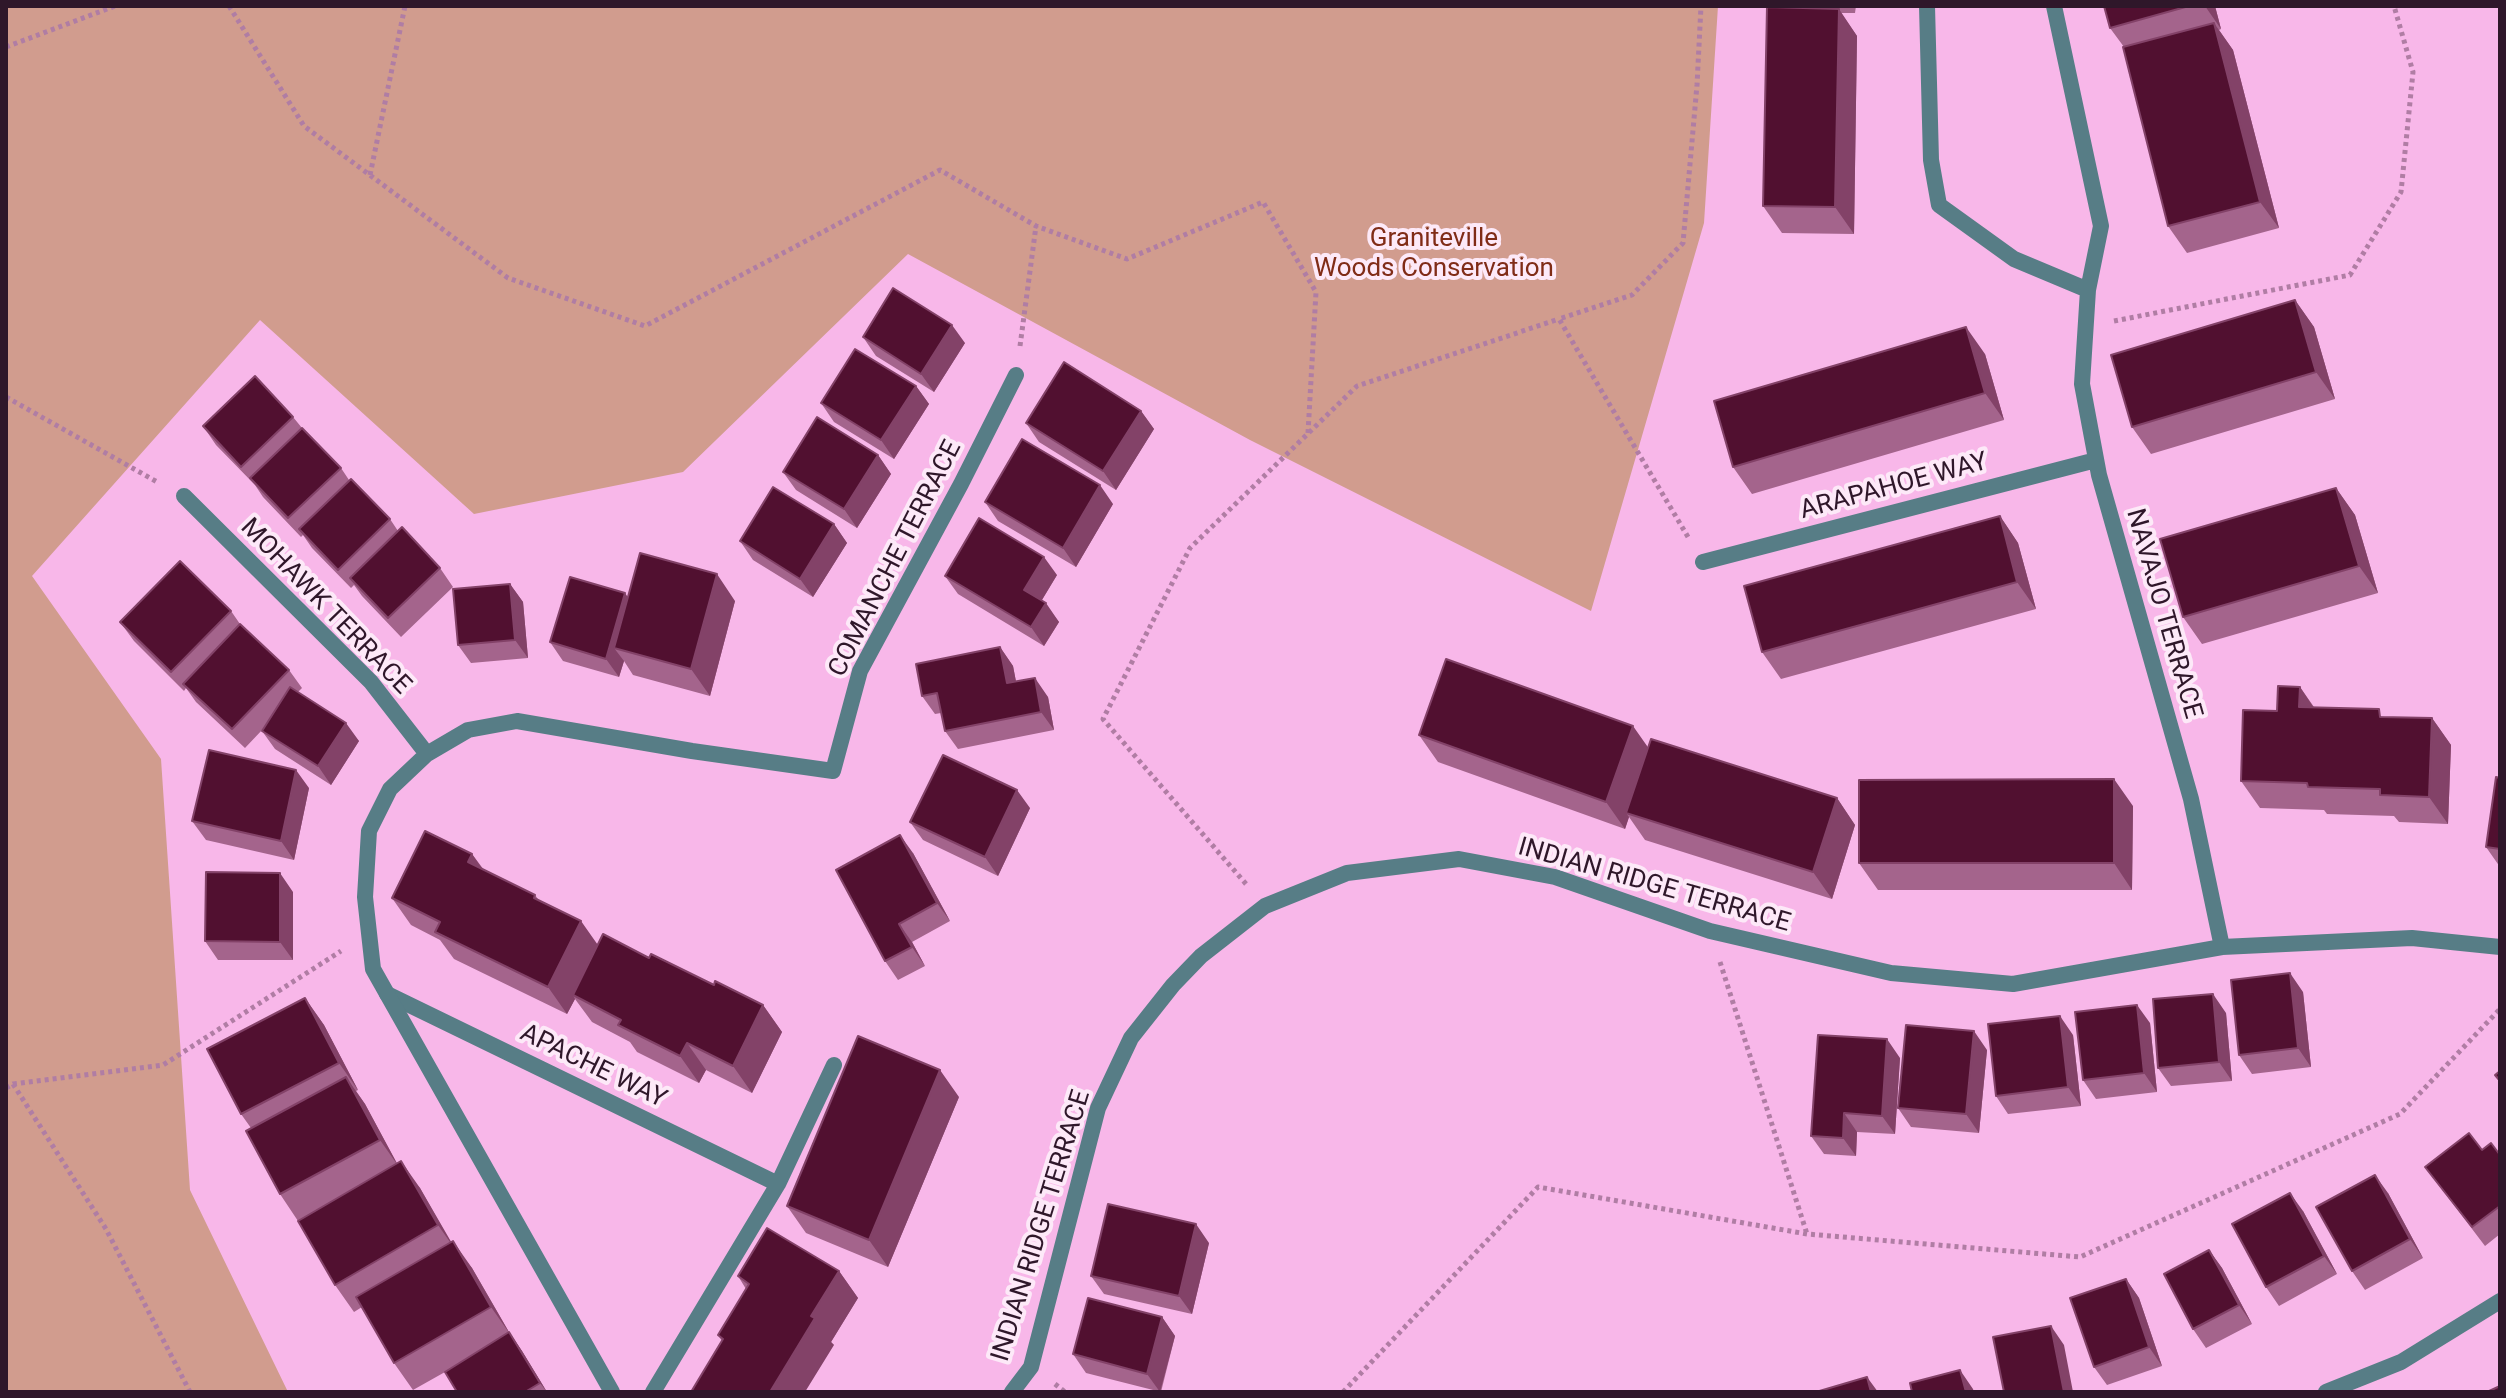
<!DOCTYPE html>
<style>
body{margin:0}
#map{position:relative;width:2506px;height:1398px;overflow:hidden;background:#f8b7e9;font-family:Roboto,sans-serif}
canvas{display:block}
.frame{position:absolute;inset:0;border:8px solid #2f172a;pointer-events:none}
</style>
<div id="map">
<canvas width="2506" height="1398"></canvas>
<div class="frame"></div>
</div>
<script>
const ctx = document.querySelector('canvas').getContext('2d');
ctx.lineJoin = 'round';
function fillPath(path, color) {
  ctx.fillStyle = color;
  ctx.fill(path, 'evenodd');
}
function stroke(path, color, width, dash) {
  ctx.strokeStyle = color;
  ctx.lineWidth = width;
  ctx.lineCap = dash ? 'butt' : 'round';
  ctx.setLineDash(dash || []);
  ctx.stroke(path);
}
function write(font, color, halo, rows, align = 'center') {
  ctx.font = font + ' Roboto,sans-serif';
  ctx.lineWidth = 8;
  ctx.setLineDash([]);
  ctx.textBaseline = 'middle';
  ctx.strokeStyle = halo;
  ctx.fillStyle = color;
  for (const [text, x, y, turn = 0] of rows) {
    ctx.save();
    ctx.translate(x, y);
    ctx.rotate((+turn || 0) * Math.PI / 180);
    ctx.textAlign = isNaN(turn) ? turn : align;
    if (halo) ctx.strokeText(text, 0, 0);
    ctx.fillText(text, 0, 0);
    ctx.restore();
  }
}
const green = new Path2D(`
 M6,6H1718L1704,223L1591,611L1250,440L908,254L683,472L474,514L260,320L32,576L161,759L190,1190L288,1392H6Z`);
const path = new Path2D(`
 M229,6L304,126L508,278L645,326L940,170L1036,226L1127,259L1263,202L1316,292L1308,433
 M6,47L115,6
 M370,175L405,6
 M2114,321L2350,275L2401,192L2413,72L2394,6
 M1020,346L1036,226
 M6,397L159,483
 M1688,537L1559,319L1632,295L1683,243L1697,85L1701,6
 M1246,884L1103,719L1190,548L1357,386L1559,319
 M1720,962L1807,1234
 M13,1084L106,1229L190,1392
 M6,1088L13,1084L163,1065L341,951
 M1055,1384L1065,1392
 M1343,1392L1538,1187L1807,1234L2080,1257L2400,1114L2500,1009`);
const service = new Path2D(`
 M387,994L778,1184
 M653,1392L778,1184L834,1065`);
const minor = new Path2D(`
 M1927,6L1931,160L1939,205L2014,259L2088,290
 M2054,6L2101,226L2088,290L2082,384L2099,475L2191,799L2222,947
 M184,496L371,682L427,754
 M1703,562L2096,460
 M612,1392L373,969L365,897L369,831L390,789L427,754L468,730L517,721L692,751L833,771L860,671L961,484L1016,375
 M1012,1392L1031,1367L1098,1108L1131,1038L1173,985L1201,956L1265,906L1347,873L1459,859L1555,877L1710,931L1891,973L2013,984L2222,947L2412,938L2500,947
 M2326,1392L2401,1362L2500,1301`);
const wall = new Path2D(`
 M1782,6H1856L1855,13H1841L1857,36L1854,234L1782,233L1763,206L1783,8Z
 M2104,6H2215L2221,29L2219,30L2233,50L2279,228L2187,253L2168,226L2124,47L2110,28Z
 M2295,300L2314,327L2335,399L2151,454L2132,427Z
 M863,337L965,343L934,392L876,356Z
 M1985,354L2004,420L1752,494L1733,467Z
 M916,386L929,404L894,459L834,422L821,403Z
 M1141,411L1154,429L1116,490L1039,442L1026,423Z
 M293,417L302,428L341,468L349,480L390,519L398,531L440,568L453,587L401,637L362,596L354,585L351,588L312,548L303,535L301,537L263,497L255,485L216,445L203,426Z
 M878,455L891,474L857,528L796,490L783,472Z
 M2336,488L2355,515L2378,593L2202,644L2183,617Z
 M985,502L1113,504L1076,567L998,521Z
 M2000,516L2018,543L2036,609L1781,679L1762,652Z
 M834,524L847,543L813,597L753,560L740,541Z
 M1057,575L1042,600L1059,622L1044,646L958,594L945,576Z
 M510,584L523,602L528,658L471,663L458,645Z
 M628,597L735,601L710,696L633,675L624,661L619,677L563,661L550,642Z
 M231,611L240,624L289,670L302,688L298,692L359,741L331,785L275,749L262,731L263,729L245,748L196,702L186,688L184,691L134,641L120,622Z
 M1000,647L1013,666L1016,682L1048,697L1054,730L958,749L945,731L941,713L935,714L922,696Z
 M2300,687L2314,707L2385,717L2432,718L2451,745L2448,824L2399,822L2394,816L2327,814L2324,810L2260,808L2241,781L2277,711Z
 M1419,735L1648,747L1837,798L1855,825L1832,899L1645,840L1629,817L1625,829L1438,762Z
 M2500,778V867L2486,847Z
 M309,788L294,860L206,840L192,821Z
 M2133,806L2132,890H1878L1859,863Z
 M1030,808L998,876L923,840L910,822Z
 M913,853L950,921L912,942L925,966L898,980L885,961Z
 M472,854L484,870L535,895L540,902L598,945L649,958L763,1005L782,1032L752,1093L706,1070L699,1083L637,1052L630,1042L592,1022L575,999L567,1014L454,959L440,940L411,925L392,898Z
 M293,892V960H218L205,941Z
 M2303,992L2311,1067L2252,1074L2239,1055Z
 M305,998L324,1025L358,1090L356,1091L365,1104L397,1164L420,1188L451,1243L472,1268L509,1332L522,1351L547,1392H457L445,1372L413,1390L394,1363L362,1307L354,1312L335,1285L298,1221L280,1194L251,1128L241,1114Z
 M2226,1013L2232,1081L2171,1086L2158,1068Z
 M2150,1023L2157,1092L2096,1099L2083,1080Z
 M2073,1035L2081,1106L2008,1114L1996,1096Z
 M1987,1050L1979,1133L1911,1127L1898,1108Z
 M1900,1058L1895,1134L1857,1132L1856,1156L1824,1154L1811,1136Z
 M959,1097L888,1267L806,1233L787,1206Z
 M2500,1155V1234L2485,1246L2425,1167Z
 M2388,1193L2423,1258L2365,1290L2352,1271Z
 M2303,1211L2337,1274L2279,1306L2266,1287Z
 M1209,1243L1192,1314L1104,1294L1091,1276Z
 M2209,1250L2222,1268L2252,1324L2206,1348L2193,1329Z
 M839,1271L858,1298L831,1342L834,1345L722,1341L718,1335L746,1289L738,1276Z
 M2126,1279L2139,1298L2162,1366L2107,1385L2094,1367Z
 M1162,1317L1175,1336L1161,1392L1086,1373L1073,1354Z`);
const shadedWall = new Path2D(`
 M2205,6H2215L2221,29Z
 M1839,9L1857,36L1854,234L1835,207Z
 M2214,23L2233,50L2279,228L2260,202Z
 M2295,300L2314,327L2335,399L2316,372Z
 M952,325L965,343L934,392L921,374Z
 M1966,327L1985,354L2004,420L1985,393Z
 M916,386L929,404L894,459L881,440Z
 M1141,411L1154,429L1116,490L1103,471Z
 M878,455L891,474L857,528L844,509Z
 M1100,485L1113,504L1076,567L1063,548Z
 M2336,488L2355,515L2378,593L2359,566Z
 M2000,516L2018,543L2036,609L2017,582Z
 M834,524L847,543L813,597L800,579Z
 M1044,557L1057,575L1037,608L1024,590Z
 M717,574L735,601L710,696L691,669Z
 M510,584L523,602L528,658L515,640Z
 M625,593L638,612L614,648L624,661L619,677L606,659Z
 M1046,603L1059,622L1044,646L1031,627Z
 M1000,647L1013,666L1020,702L1007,683Z
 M1035,678L1048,697L1054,730L1041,712Z
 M2300,687L2318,714L2299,707Z
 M2432,718L2451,745L2448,824L2429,797Z
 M346,723L359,741L331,785L318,766Z
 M1633,726L1652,753L1626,813L1629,817L1625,829L1606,802Z
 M296,770L309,788L294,860L281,841Z
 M2114,779L2133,806L2132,890L2114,863Z
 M1017,790L1030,808L998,876L985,857Z
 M1837,798L1855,825L1832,899L1813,872Z
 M900,835L913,853L950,921L937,903Z
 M472,854L491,881L468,862Z
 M280,873L293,892V960L280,942Z
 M581,921L600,948L573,995L575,999L567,1014L548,987Z
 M899,924L912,942L925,966L912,947Z
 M2290,973L2303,992L2311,1067L2298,1048Z
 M2213,994L2226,1013L2232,1081L2219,1062Z
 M305,998L324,1025L358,1090L339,1063Z
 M763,1005L782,1032L752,1093L733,1066Z
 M2137,1005L2150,1023L2157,1092L2144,1073Z
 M2060,1016L2073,1035L2081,1106L2068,1087Z
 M1974,1031L1987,1050L1979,1133L1966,1114Z
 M1887,1039L1900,1058L1895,1134L1882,1116Z
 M687,1043L706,1070L699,1083L680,1056Z
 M940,1070L959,1097L888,1267L869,1240Z
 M346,1077L365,1104L399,1167L380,1140Z
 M1844,1113L1857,1132L1856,1156L1843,1138Z
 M401,1161L420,1188L457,1252L438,1225Z
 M2375,1175L2388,1193L2423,1258L2410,1239Z
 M2290,1193L2303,1211L2337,1274L2324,1256Z
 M1196,1224L1209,1243L1192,1314L1179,1296Z
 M453,1241L472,1268L510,1334L491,1307Z
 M2209,1250L2222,1268L2252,1324L2239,1305Z
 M839,1271L858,1298L831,1342L834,1345L805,1392H770L811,1316Z
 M2126,1279L2139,1298L2162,1366L2149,1347Z
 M1162,1317L1175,1336L1160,1392L1147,1374Z
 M2051,1326L2064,1345L2073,1392H2064Z
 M509,1332L522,1351L547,1392L540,1383Z
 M1960,1370L1973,1389L1974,1392H1966Z
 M1867,1377L1878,1392H1871Z`);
const building = new Path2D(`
 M2104,6H2189L2110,28Z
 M1767,7L1839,9L1835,207L1763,206Z
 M2214,23L2260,202L2168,226L2123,47Z
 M893,288L952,325L921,374L863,337Z
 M2295,300L2316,372L2132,427L2111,355Z
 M1966,327L1985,393L1733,467L1714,401Z
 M855,349L916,386L881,440L821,403Z
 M1064,362L1141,411L1103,471L1026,423Z
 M255,376L293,417L241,467L203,426Z
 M817,417L878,455L844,509L783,472Z
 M302,428L341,468L288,518L250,478Z
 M1022,439L1100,485L1063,548L985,502Z
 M351,479L390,519L338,570L299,529Z
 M773,487L834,524L800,579L740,541Z
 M2336,488L2359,566L2183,617L2160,539Z
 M2000,516L2017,582L1762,652L1744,586Z
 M979,518L1044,557L1024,590L1046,603L1031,627L945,576Z
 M402,527L440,568L388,618L350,578Z
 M640,553L717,574L691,669L614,648Z
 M180,561L231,611L171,672L120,622Z
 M570,577L625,593L606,659L550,642Z
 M510,584L515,640L458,645L453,589Z
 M240,624L289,670L232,729L183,684Z
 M1000,647L1007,683L1035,678L1041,712L945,731L937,693L922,696L916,664Z
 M1446,659L1633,726L1606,802L1419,735Z
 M2278,686L2300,687L2299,707L2379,709L2380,717L2432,718L2429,797L2380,795V789L2308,787L2307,783L2241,781L2243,710L2277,711Z
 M290,687L346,723L318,766L262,731Z
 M1651,739L1837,798L1813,872L1626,813Z
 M209,750L296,770L281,841L192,821Z
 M943,755L1017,790L985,857L910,822Z
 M2496,777L2500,778V849L2486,847Z
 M2114,779V863H1859V780Z
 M425,831L472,854L468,862L535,895L534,898L581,921L548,987L435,932L440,922L392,898Z
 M900,835L937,903L899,924L912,947L885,961L836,870Z
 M206,872L280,873V942L205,941Z
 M603,934L649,958L651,954L714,985L715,981L763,1005L733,1066L687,1043L680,1056L618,1025L621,1020L573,995Z
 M2290,973L2298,1048L2239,1055L2231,980Z
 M2213,994L2219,1062L2158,1068L2153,999Z
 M305,998L339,1063L241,1114L207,1049Z
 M2137,1005L2144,1073L2083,1080L2075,1012Z
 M2060,1016L2068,1087L1996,1096L1988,1024Z
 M1906,1025L1974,1031L1966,1114L1898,1108Z
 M1818,1035L1887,1039L1882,1116L1844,1113L1843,1138L1811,1136Z
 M858,1036L940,1070L869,1240L787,1206Z
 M2500,1071V1081L2495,1075Z
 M346,1077L380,1140L280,1194L246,1131Z
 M2469,1133L2482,1150L2491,1143L2500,1155V1206L2472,1227L2425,1167Z
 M401,1161L438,1225L335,1285L298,1221Z
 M2375,1175L2410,1239L2352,1271L2316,1207Z
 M2290,1193L2324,1256L2266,1287L2232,1224Z
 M1108,1204L1196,1224L1179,1296L1091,1276Z
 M767,1228L839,1271L811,1316L815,1318L770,1392H691L723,1339L718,1335L749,1284L738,1276Z
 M453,1241L491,1307L394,1363L356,1297Z
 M2209,1250L2239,1305L2193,1329L2164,1274Z
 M2126,1279L2149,1347L2094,1367L2070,1298Z
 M1088,1298L1162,1317L1147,1374L1073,1354Z
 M2051,1326L2064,1392H2004L1993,1337Z
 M509,1332L540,1383L525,1392H457L445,1372Z
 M1960,1370L1966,1392H1912L1910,1383Z
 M1867,1377L1871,1392H1816Z
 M2500,1386V1392H2487Z`);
const parkNames = [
 ["Graniteville",1434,239],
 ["Woods Conservation",1434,269]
];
const streetNames = [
 ["ARAPAHOE WAY",1894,487,-15],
 ["COMANCHE TERRACE",896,559,-63],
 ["MOHAWK TERRACE",325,607,46],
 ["NAVAJO TERRACE",2163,614,74],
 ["INDIAN RIDGE TERRACE",1654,886,16],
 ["APACHE WAY",593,1067,26],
 ["INDIAN RIDGE TERRACE",1042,1226,-73]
];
fillPath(green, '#d19c8e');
stroke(path, '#b07da4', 5, [4, 4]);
stroke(service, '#577d86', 16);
stroke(minor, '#577d86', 16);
fillPath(wall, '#a4648c');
fillPath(shadedWall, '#834268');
fillPath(building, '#511030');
stroke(building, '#834268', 2);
write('26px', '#802c17', '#fde9f8', parkNames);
write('26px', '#2f172a', '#fde9f8', streetNames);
</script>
